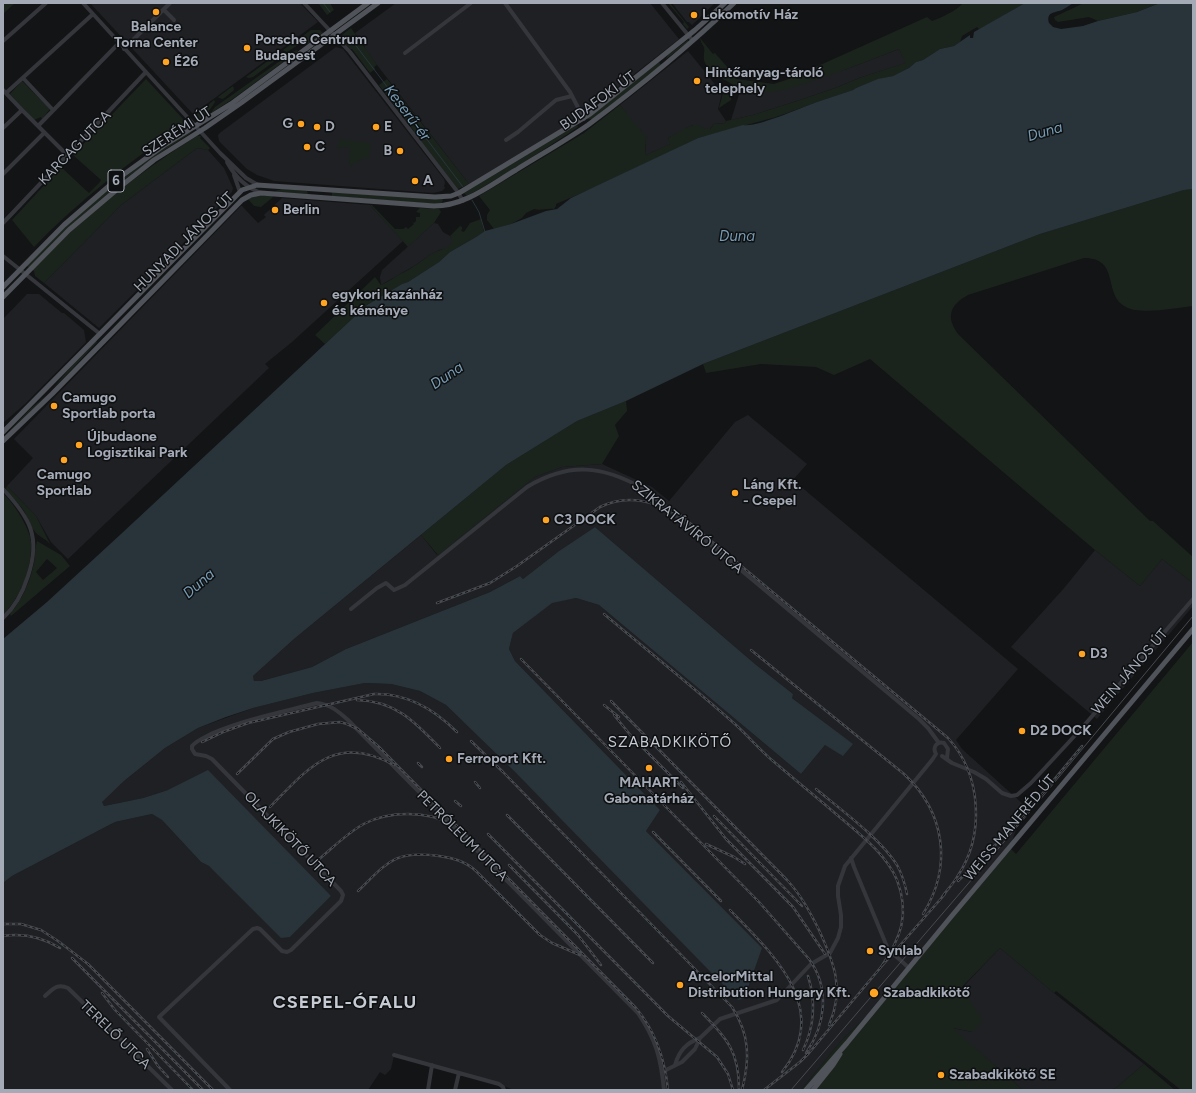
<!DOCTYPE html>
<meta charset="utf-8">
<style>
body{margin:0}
#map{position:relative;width:1196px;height:1093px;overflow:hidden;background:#131415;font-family:Figtree,sans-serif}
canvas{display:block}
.frame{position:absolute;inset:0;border:4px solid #a4abb7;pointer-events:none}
</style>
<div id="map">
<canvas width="1196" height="1093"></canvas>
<div class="frame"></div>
</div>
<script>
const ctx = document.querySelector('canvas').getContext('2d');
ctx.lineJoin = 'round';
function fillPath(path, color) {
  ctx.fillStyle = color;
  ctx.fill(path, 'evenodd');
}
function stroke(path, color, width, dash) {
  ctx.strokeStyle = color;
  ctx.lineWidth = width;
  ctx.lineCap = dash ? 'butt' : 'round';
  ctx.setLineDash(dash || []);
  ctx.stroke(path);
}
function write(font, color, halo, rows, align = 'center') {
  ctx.font = font + ' Figtree,sans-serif';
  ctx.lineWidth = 3;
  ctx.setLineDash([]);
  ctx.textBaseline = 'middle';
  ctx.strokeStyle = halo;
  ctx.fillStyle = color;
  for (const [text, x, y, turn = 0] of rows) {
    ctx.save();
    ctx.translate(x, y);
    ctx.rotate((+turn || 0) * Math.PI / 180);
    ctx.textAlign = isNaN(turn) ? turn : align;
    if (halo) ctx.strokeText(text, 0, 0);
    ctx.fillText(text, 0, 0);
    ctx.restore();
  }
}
const built = new Path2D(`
 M90,3H300L318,22L193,114Z
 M396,3H650L679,39L586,112L584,110L567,125L469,184L377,65L364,48L365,47L355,33Z
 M672,3H715L692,25L689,22H687Z
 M336,47L343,49L444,179L445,183L444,186L445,188L442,191L433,193L274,181L257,175L247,169L219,141L218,135L221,132Z
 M899,49L906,63L862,77L835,88L803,99L753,115L731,120L741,88L759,92L847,69Z
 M688,51L722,93L718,109L726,121L725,123L714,124L710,129H705L699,126L693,125L668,138L671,144L646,155L645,142L646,139L620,105Z
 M197,148L208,150L224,168L233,188L232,192L214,211L212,210L202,220L203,223L154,273L152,272L149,275L151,276L99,328L44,283L121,205Z
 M282,198L370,205L403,241L292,342L265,364L269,368L68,559L51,542L36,516L7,486L33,458L14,439L241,206H242L258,223L266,217L264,215L266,213Z
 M434,223L438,224L443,232L450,236L453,241L451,244L446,249L439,250L430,255L414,266L381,285L380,277L382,270Z
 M27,294H39L62,313H64L84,330L86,342L25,404L3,423V319Z
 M748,415L807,464L793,480L1018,669L956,740L962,749L1024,805L1010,848L872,1011L841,1041L801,1090H514L499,1084L394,1056L391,1069L385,1075L380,1072L368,1090H3V883L12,876L115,822L152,814L162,820L201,862L209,866L290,937L331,896L168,790L143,798L104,806L101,802L124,781L165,748L198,728L253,708L313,693L365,683L391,684L420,691L446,705L516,773L578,835L738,1000L744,999L761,948L646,831L660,810L515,661L509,649L513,633L552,602L576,598L599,605L801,774L825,745L852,744L791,697L793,694L755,664L595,527L559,551L523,579L520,576L490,592L346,649L312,667L261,681L254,682L253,676L294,639L421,535L437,555L535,477L562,467L602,464L652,487L669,501L735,422Z
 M1095,550L1140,586L1162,559L1193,583V606L1097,719L1011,647L1065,587Z
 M1000,948L1054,993L1144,1064L1116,1088L1108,1090H1023L952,1028L972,1032L961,989Z`);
const green = new Path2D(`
 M3,3H15L3,14Z
 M318,3H330L334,10L327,15Z
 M668,3H670L689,27L687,29L683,24L684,22Z
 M963,3H1025L982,28L979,29L977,27L962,36L960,42L954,46L940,49L923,60L916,62L909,68L893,76L884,78L856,88L853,90L820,101L776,117L698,138L598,186L556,204V206L554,209C547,208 541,211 534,209L526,213L522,218L511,224L494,229L487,220V215L490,210L479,196L584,133L620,105L649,140L646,139L645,145L646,155L670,144L668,138C674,135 691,123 698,125C703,127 704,129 710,129L714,124L725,123L726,121L753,115L803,99L835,88L862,77L905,63L899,49L847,69L788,89L774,92H759L741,88L739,91L732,90V84C723,79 707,71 704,60C703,55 705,51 704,47C702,44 701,42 700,38L713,54L715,53L729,69H730L733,74L737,76L736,79L774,84L789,79L927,17L932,21C942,17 956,11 963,3Z
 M1084,3H1160L1137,12L1098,21L1089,17L1058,22L1055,20L1054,17Z
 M351,28L377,65L374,67L375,69L370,73L352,49H350L341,39L342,35Z
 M311,30H320L323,33L308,44L298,45L287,52L283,50Z
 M688,40V42L666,59L668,55Z
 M297,50L298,51L234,98L211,113L215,107L294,51Z
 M280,52V57L253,77L249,78L246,77Z
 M659,62L661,65L659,67L593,119H587Z
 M146,79L184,120V124C131,161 79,200 34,247L12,220L61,167L89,193L100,182L101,180L73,155Z
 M387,79L469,184L458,189L413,132L414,131L379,85Z
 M22,81L50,109L42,119L41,117L34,120L10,94Z
 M233,86L234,89L233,91L223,99L219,98L218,97Z
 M725,92L731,97V100L719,108L723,93Z
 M214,100L215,102C213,106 204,117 200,120L196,115Z
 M577,125L578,127C542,151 505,175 467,196L464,193Z
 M190,131L191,133C131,170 78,217 30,267H28L26,265C77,213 129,171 190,131Z
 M197,136H201L200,138L210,148L208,150L197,148L121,205L44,283L35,276L34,271L32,270C81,218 136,174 197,136Z
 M339,139L371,143L369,159L364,158L350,166L349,165L350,148L341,147L339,150L337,148Z
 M282,189L307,191L308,194L277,192L275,191Z
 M1193,189V306C1177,308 1140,315 1126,307C1102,295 1121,258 1084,258L968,295C950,305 945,317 959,335L1150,521H1153L1193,557V583L1162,559L1140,586L1095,550L870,359L834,375L816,367L761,364L706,373L703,364L1040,234L1184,190Z
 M332,192L442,199L443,200L441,204H433L332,196Z
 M255,196H273L272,198L261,207L254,206L248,199Z
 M370,205H372L395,229H403L406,227L408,229L414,224L412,222L414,223L416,221V217H420V213L416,212L420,208L439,209L441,212L434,223L408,247Z
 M481,219L484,232L476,237L450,252L439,262L408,282L402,284L367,305L325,344L315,335L375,277L381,285C386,283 390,280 395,277C401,273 408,271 414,266C421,262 427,256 435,252C441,249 449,249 452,241L450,236L460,226L462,227V229L461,231L464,232L470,223Z
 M96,341L97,342L73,368L53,388L70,368Z
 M47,395L44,398L3,438L29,410Z
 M626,401L627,411L615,425L619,436L602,464L562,467L535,477L438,555L421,535L506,465L577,421Z
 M7,486L36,516L50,544C46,539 40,537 36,533C30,527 28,518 24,511C19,503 11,497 6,489Z
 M3,493C16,507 25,521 31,539L30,540L31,541C32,568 22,595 3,615Z
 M37,541L61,555L70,566L11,616L10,614C22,600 30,582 34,563C35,556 35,548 37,541ZM47,559L57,568L43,580L36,572Z
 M1193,642V1090H1181L1056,991L1054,993L1000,948L961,988L983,1020L973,1032L953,1028L1023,1090H801L841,1041L872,1011L1010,848L1016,854Z
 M1144,1064L1175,1090H1108L1116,1088Z`);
const water = new Path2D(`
 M1025,3H1073C1070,5 1066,8 1062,10C1054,13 1046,12 1049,23L1053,27L1061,29L1083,26L1098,21L1137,12L1160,3H1193V189L1184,190L1040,234L703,364L626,401L577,421L506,465L294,639L253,676L254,681H261L312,667L346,649L490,592L520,576L523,579L559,551L595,527L755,664L793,694L792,698L853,744L843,756L825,745L801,774L599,605L576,598L552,603L513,633L509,649L515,661L660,810L646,831L762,948L744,999L738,1000L516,773L446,705L420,691L391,684L365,683L313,693L253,708L226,717L198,728L165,748L124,781L102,802L104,806L143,798L168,790L208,770L331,896L290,937L281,938L209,866L201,862L162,820L152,814L115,822L12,876L3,883V639L47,602L121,534L367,305L402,284L408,282L439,262L450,252L476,237L485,231L511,224L546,211L557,209L571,198L698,138L743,125C757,128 804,106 820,101C831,97 842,94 853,90L856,88L878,79L893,76L909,68L916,62L923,60L940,49L954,46L970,35V38H973L974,32Z`);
const stream = new Path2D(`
 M323,3L330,12
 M351,39L463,187
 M472,200L479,212L485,232`);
const minor = new Path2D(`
 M83,3L220,153L246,178L258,185
 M304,3L350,52L457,191L463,201
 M505,3L570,92L584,119
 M662,3L693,41
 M164,10L174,20
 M3,41L46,3
 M124,49L170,3
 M405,53L471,3
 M23,78L53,110
 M3,90L22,110L67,155
 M6,93L93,14
 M38,126L119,43
 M3,128L22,110
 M506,140L518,132L556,100L572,96
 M227,162C235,177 245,187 261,193
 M3,174L44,133
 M234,175L240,192
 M3,223L146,72
 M3,256L100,334
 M3,489C30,518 41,537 28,576C23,592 16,606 3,618
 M351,609L377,588L386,583L394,590L405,585L527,487C569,462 602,465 644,489L919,719L928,728L939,743
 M936,754C932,747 937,741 944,743L948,749L947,758
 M942,756L952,763L974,772L986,779L1002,793L1011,796L1017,795L1031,783L1081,729L1193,599
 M851,858L854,867L888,949L909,968
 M45,996C53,989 57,983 68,988L172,1090
 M394,1055L499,1084L503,1087L504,1090
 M675,1065C679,1051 686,1043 700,1038
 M662,1072L682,1062L695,1049L700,1038L720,1019L777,1000L811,964L830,953L838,938L841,927V915L838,896V886L845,866L932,760L936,754
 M230,1090L159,1017L253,929L257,928L260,929L282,951L287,952L291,950L341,901L343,895L341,891L212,759L206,756L195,754L192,749V746C197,740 206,737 213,733C246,719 282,712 317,703C330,704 339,712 348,720L638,1013C656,1039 661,1059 664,1090
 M428,1090L432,1065
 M455,1090L459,1073`);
const major = new Path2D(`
 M3,287L64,225L116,180L166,144L231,104L368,3
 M3,297L69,230L121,186L154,160L205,128L241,103L378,3
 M3,432L242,190L257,185L435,197L451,196L459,193L590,114L695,30L725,3
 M3,441L52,394L242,200L251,195L261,193L434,206C465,206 490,185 516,170C540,155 565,141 588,125C639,87 688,47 734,3
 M806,1090L847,1043L950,918L1193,629
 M813,1090L833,1065L840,1054`);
const tram = new Path2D(`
 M791,1090L1034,807L1193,616`);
const rail = new Path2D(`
 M437,603L490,583L517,566L600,507C629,493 653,502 680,515L948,738C982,775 985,836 957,877C953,884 947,890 942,897
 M604,614C648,651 693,687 736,725C749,737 760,750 773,761C794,779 815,796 836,814C857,832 886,853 897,880C910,914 901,938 881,967
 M751,650L904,774C945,812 953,866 923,914
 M521,659L759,902L809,959C830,988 826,1024 806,1053
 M357,700C396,701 415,722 440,748
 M611,701L787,880C801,895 810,912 819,930C834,963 845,989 829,1025
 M604,705L619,717
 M614,715L632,737L683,788
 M471,741L503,772L732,1007C750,1035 750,1059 742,1090
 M202,742L223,732L248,723L374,694C406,693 434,709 457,732
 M418,763L422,767
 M237,774L273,739L289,732L318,724L340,722L347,724L358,729L378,746L636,1008C656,1032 665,1059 668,1090
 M475,782L480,788
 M681,782L726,839L793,907L825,954
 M816,789C840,809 881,839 897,865C902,874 905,884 907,894
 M455,801L461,806
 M270,807C309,767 336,733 394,765
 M507,815L653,963
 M714,816L802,906
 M653,832L721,901
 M488,834L668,1016L717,1057L728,1074L733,1090
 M706,844L734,857L745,864
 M318,860C349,834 364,814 408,814C424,814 439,817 453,825
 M509,865L578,935L601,965
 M958,881L1017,824L1082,746
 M358,891C388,862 394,850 439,856C453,858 465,861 476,871L540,935L552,943L580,955
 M730,910C773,954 833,1009 782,1072
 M3,924H21L41,930L58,941L88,964L213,1090
 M3,936C23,933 42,937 60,948
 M72,958L203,1090
 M102,993L115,1010L193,1090
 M702,1013C727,1039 739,1051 739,1089
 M147,1049L158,1066L168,1077
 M803,1050C814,1027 816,1001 808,976
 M764,1090L800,1062L809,1053L881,967L945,894`);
const markers = [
 [156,12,4,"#ffa322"],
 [694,15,4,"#ffa322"],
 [247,48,4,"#ffa322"],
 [166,62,4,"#ffa322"],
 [697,81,4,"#ffa322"],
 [301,124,4,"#ffa322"],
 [317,127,4,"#ffa322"],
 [376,127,4,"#ffa322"],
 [307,147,4,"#ffa322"],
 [400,151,4,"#ffa322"],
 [415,181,4,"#ffa322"],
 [275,210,4,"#ffa322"],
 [324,303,4,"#ffa322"],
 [54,406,4,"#ffa322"],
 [79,445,4,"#ffa322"],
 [64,460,4,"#ffa322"],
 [735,493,4,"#ffa322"],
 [546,520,4,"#ffa322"],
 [1082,654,4,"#ffa322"],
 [1022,731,4,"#ffa322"],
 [449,759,4,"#ffa322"],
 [649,768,4,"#ffa322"],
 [870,951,4,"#ffa322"],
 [680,985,4,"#ffa322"],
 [874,993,5,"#ffa322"],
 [941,1075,4,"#ffa322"]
];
const shields = [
 [116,181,16]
];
const shieldNames = [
 ["6",116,181]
];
const poiNames = [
 ["Lokomotív Ház",702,15],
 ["Balance",156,27,"center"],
 ["Torna Center",156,43,"center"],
 ["Porsche Centrum",255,40],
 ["Budapest",255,56],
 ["É26",174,62],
 ["Hintőanyag-tároló",705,73],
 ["telephely",705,89],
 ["G",293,124,"right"],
 ["D",325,127],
 ["E",384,127],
 ["C",315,147],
 ["B",392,151,"right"],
 ["A",423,181],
 ["Berlin",283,210],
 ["egykori kazánház",332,295],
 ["és kéménye",332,311],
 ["Camugo",62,398],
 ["Sportlab porta",62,414],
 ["Újbudaone",87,437],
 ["Logisztikai Park",87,453],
 ["Camugo",64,475,"center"],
 ["Sportlab",64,491,"center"],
 ["Láng Kft.",743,485],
 ["- Csepel",743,501],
 ["C3 DOCK",554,520],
 ["D3",1090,654],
 ["D2 DOCK",1030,731],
 ["Ferroport Kft.",457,759],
 ["MAHART",649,783,"center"],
 ["Gabonatárház",649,799,"center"],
 ["Synlab",878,951],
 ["ArcelorMittal",688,977],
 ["Distribution Hungary Kft.",688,993],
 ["Szabadkikötő",883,993],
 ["Szabadkikötő SE",949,1075]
];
const streetNames = [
 ["BUDAFOKI ÚT",598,101,-36],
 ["SZERÉMI ÚT",177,132,-33],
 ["KARCAG UTCA",75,148,-46],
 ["HUNYADI JÁNOS ÚT",184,242,-45],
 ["SZIKRATÁVÍRÓ UTCA",687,527,39],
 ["WEIN JÁNOS ÚT",1130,672,-49],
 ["WEISS MANFRÉD ÚT",1010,828,-50],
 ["PETRÓLEUM UTCA",462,836,45],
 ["OLAJKIKÖTŐ UTCA",290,839,46],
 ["TERELŐ UTCA",115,1035,44]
];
const waterNames = [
 ["Keserű-ér",407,113,53],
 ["Duna",1045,132,-16],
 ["Duna",737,237],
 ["Duna",447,376,-34],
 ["Duna",199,584,-41]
];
const neighbourhoodNames = [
 ["SZABADKIKÖTŐ",670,743]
];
const districtNames = [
 ["CSEPEL-ÓFALU",345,1003]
];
fillPath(built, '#1f2023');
fillPath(green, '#1b241c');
fillPath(water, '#28343a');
stroke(stream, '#28343a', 1);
stroke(minor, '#34363b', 4);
stroke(major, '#50535a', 5);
stroke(tram, '#474a50', 1);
stroke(rail, '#474a50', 2.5);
stroke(rail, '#0e0f10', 1, [3]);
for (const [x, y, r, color] of markers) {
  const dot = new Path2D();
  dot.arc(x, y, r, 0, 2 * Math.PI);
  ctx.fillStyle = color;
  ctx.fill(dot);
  stroke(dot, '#0e0f10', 1.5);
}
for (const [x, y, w] of shields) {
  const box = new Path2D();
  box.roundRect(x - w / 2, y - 11, w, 22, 3);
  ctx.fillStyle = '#0e0f10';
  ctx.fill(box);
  stroke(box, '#a4abb7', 1);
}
write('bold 13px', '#a4abb7', null, shieldNames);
write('bold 14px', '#a4abb7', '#0e0f10', poiNames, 'left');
write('14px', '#a4abb7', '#0e0f10', streetNames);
write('italic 15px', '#779db6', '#0e0f10', waterNames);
ctx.letterSpacing = '1px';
write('15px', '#c5cad3', '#0e0f10', neighbourhoodNames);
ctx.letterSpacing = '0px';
ctx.letterSpacing = '1px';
write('bold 18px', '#c5cad3', '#0e0f10', districtNames);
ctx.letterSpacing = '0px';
</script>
